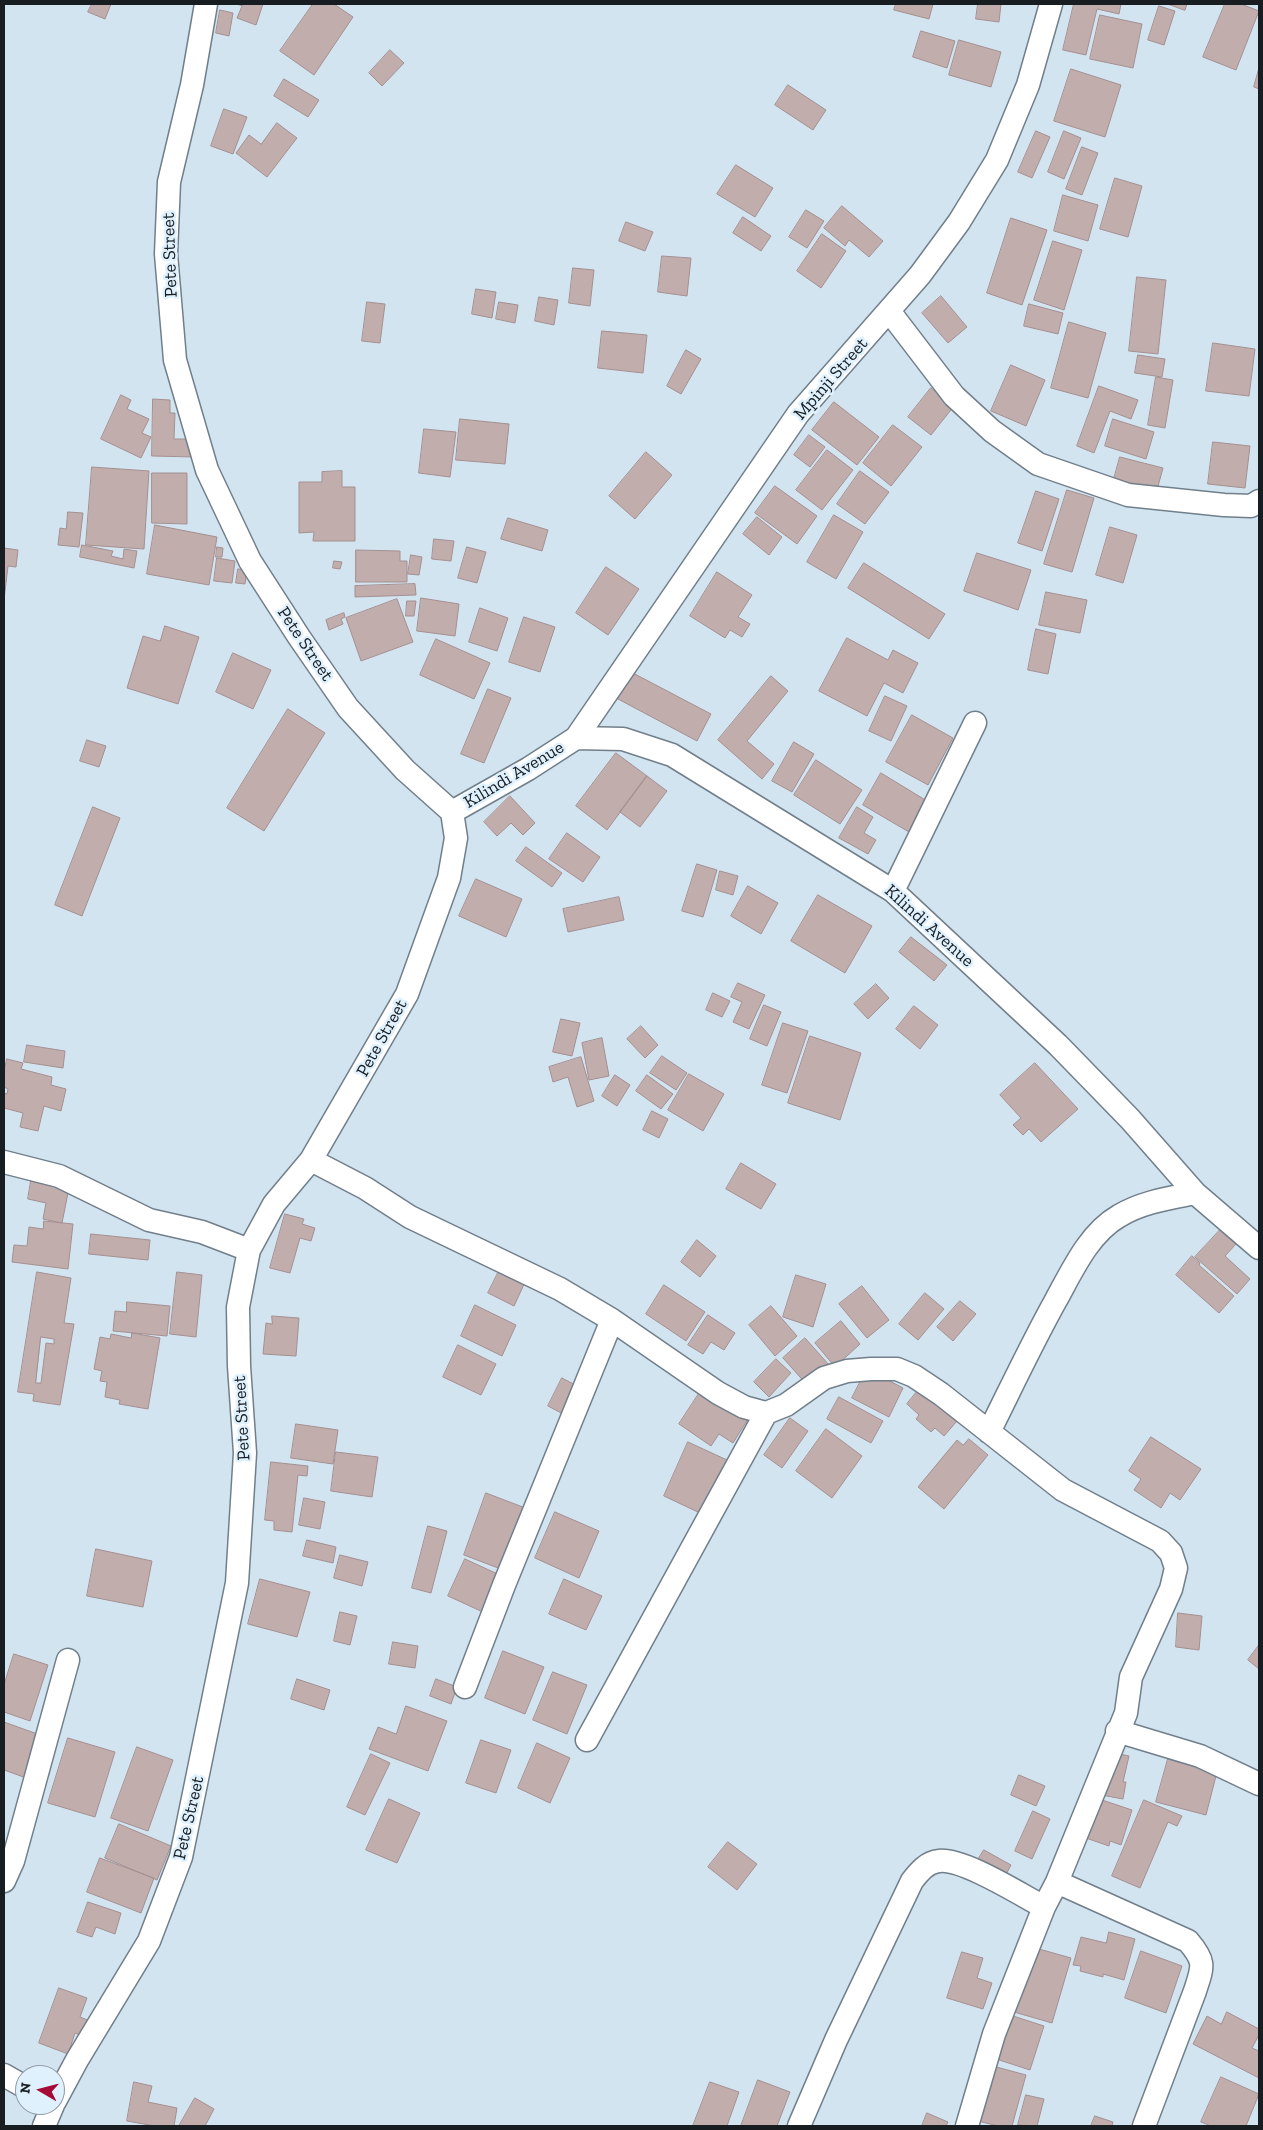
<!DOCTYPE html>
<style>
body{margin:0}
#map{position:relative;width:1263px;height:2130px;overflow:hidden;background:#d3e4f1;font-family:"Zilla Slab",serif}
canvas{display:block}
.frame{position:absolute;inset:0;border:5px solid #171d21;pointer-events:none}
.north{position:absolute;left:15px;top:2065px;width:50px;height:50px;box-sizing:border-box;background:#e0f1fe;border:1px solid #909ca6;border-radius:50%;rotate:278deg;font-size:14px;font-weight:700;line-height:20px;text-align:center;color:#171d21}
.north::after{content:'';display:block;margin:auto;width:18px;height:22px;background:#a50b34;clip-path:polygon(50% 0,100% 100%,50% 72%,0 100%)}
</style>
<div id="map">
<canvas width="1263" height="2130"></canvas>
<div class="frame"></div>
<div class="north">N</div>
</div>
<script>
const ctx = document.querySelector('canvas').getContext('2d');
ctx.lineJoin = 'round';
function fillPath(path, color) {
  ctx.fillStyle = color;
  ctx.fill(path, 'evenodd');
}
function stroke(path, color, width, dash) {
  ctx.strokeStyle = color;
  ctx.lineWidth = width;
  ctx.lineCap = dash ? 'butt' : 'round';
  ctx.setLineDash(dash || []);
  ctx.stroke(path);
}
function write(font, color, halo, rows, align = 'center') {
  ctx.font = font + ' "Zilla Slab",serif';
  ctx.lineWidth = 5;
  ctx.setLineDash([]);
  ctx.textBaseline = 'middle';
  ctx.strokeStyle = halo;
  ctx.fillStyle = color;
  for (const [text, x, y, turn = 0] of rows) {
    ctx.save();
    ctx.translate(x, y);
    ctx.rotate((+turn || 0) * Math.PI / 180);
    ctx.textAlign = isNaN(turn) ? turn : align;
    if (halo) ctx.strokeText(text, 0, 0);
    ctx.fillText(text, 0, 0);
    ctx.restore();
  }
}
const building = new Path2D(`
 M92,4H111L105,19L88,12Z
 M236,4H263L256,25L237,18L242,6Z
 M313,4H334L353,17L314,75L280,51Z
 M896,4H933L929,19L894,10Z
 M978,4H1001L999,22L976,19Z
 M1074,4H1121L1119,14L1097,9L1086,55L1063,50Z
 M1168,4H1187L1185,10Z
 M1225,4H1241L1259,11L1236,70L1203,57Z
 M1159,6L1175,11L1164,45L1148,40Z
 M220,10L233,13L229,36L216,33Z
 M1100,15L1142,24L1133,68L1090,59Z
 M921,31L955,41L947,68L913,57Z
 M959,40L1001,52L991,87L949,75Z
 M390,50L404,63L382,86L369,73Z
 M1259,68V89L1254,87Z
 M1071,69L1121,85L1105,137L1054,121Z
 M284,79L319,100L308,117L274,96Z
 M788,85L826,110L813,130L775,105Z
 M224,109L247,117L233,154L211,146Z
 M277,123L297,138L267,177L236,153L249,135L261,144Z
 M1036,131L1050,137L1032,178L1018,172Z
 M1064,131L1081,138L1064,179L1048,172Z
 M1082,147L1098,153L1082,195L1066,189Z
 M736,165L773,188L755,217L717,194Z
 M1115,178L1142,186L1128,237L1100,229Z
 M1063,195L1098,205L1088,241L1054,231Z
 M842,206L883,241L869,257L849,240L845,246L824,228Z
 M806,210L824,221L807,248L789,237Z
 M743,217L771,236L761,251L733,233Z
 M1011,218L1047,230L1022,305L987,293Z
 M626,222L653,232L645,251L619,241Z
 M822,234L846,251L821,288L797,271Z
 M1053,241L1082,250L1064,310L1034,300Z
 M662,256L691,258L687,296L658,292Z
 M573,268L594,270L590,306L569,303Z
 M1137,277L1166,280L1158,354L1129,351Z
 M476,289L496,292L492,318L472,314Z
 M941,296L967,327L948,343L922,313Z
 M539,297L558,300L554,325L535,321Z
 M367,302L385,304L380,343L362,341Z
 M499,302L518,305L515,323L496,319Z
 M1029,304L1063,313L1058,334L1024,326Z
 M1069,322L1106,333L1088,398L1051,388Z
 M602,331L647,335L643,373L598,368Z
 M1213,343L1255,349L1249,396L1206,391Z
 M686,350L701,359L681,394L667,386Z
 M1138,355L1165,359L1162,377L1135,373Z
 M1011,365L1045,380L1026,426L991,411Z
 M1156,377L1173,380L1165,428L1148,425Z
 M1099,386L1138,400L1131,419L1110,411L1094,453L1077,446Z
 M931,388L954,406L931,435L908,417Z
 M121,395L131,400L127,409L149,419L142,433L151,437L141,458L101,439Z
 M153,399L170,400V413H175L174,439H196L195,457L152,456Z
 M834,402L879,437L857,465L812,430Z
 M460,419L509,424L505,464L456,460Z
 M1113,419L1154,432L1146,459L1105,446Z
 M893,425L922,447L891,486L863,463Z
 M424,429L456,432L450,477L419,473Z
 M809,435L825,447L810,467L794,455Z
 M1213,442L1250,446L1245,488L1208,484Z
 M827,450L853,470L822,510L796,490Z
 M646,452L672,475L635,519L609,496Z
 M1120,457L1163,468L1157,490L1114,479Z
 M92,467L149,471L144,549L86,545Z
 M342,471V487H355V541H313L314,532L299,533V482H322V472Z
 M860,471L889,492L865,524L837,504Z
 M152,473H187V524L152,523Z
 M775,486L817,516L797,544L755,513Z
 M1067,490L1094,498L1072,572L1044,564Z
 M1036,491L1059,499L1042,551L1018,543Z
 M68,512L83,513L79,547L58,545L60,528L66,529Z
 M834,515L863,532L836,579L807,562Z
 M757,517L782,537L769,555L743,534Z
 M508,518L548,530L542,551L501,539Z
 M155,525L217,537L209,585L147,574Z
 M1110,527L1137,535L1123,583L1096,575Z
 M434,539L454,541L451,561L432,559Z
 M82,545L113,551L111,556L123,559L124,549L137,551L134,568L80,557Z
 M217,547L223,548L222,557H216Z
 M467,547L486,552L477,583L458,578Z
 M4,548L18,550L16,567L8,566L4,600Z
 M356,550L400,551V561H407V582H356Z
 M977,553L1031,570L1018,610L964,591Z
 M411,555L422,557L419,575L408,574Z
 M217,558L235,561L232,583L214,581Z
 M334,561L342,562L340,569L333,568Z
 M864,563L945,614L929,639L848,588Z
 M606,567L639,589L608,635L576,613Z
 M238,569L247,570L245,584L236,583Z
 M717,572L752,595L738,617L750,624L742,637L730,630L725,638L690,616Z
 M415,584L416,595L355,597V586Z
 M1046,592L1087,600L1080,633L1039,625Z
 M421,598L459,604L455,636L417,631Z
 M397,599L413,642L361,661L346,618Z
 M407,601H416L414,616H406Z
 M480,608L508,618L497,651L469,642Z
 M344,613L345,617L341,619L343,624L329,630L326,620Z
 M524,617L555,627L540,672L509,662Z
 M165,626L199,637L178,704L127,688L143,636L160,641Z
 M1036,629L1056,634L1048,674L1028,670Z
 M847,638L888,660L893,650L918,663L903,693L884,683L867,716L819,691Z
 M436,639L490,663L474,699L420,675Z
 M233,653L271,670L253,709L216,692Z
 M631,672L711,714L697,741L618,699Z
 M771,676L788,691L747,741L774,764L762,779L718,740Z
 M488,689L511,698L484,763L461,754Z
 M885,696L907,706L891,741L869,731Z
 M288,709L325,733L264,831L227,808Z
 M912,715L953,738L928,785L886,762Z
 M87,740L106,746L99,767L80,761Z
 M794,742L814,754L792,792L772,781Z
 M616,753L647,776L607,830L576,806Z
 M816,760L862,790L840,824L794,795Z
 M881,773L927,801L909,832L863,805Z
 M647,776L667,791L640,827L620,812Z
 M510,796L535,823L523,835L511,823L497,836L484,822Z
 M93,807L120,818L82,916L55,905Z
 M857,807L873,817L864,833L876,840L868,854L839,838Z
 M567,833L600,857L583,882L549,859Z
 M526,847L562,873L552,887L516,861Z
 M697,864L717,870L703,917L682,911Z
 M720,871L738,876L733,895L716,890Z
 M476,879L522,899L506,937L459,916Z
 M748,886L778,903L761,934L731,916Z
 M818,895L872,926L845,973L791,941Z
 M619,897L624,920L568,932L563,909Z
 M911,937L947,965L934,981L899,952Z
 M738,983L765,995L749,1029L733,1022L742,1002L731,997Z
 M876,984L889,998L868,1019L854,1004Z
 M713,993L730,1001L722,1017L706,1010Z
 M764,1005L781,1012L767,1046L750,1039Z
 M914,1006L938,1025L920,1049L896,1029Z
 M561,1019L580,1023L572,1056L553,1052Z
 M783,1023L808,1031L787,1093L762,1085Z
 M641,1026L658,1045L645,1058L627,1039Z
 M810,1036L861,1053L840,1120L788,1103Z
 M602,1038L609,1076L589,1080L582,1043Z
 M27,1045L65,1051L63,1068L24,1062Z
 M662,1056L687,1073L676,1090L650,1073Z
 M581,1057L594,1101L577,1107L568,1077L553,1082L549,1067Z
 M7,1059L23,1063L21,1069L52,1077L51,1085L66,1089L61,1111L44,1106L38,1131L20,1127L23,1113L4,1108V1093L7,1094L8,1089L4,1087V1072Z
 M1035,1063L1078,1109L1041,1142L1029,1129L1023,1135L1013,1125L1021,1118L1000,1095Z
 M689,1074L724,1094L703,1131L668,1110Z
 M615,1075L630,1085L617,1106L602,1096Z
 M647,1075L673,1094L661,1109L636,1091Z
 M652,1111L668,1119L659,1138L643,1130Z
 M741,1163L776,1184L761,1209L726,1189Z
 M31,1181L69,1188L62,1223L43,1219L46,1203L28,1199Z
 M285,1214L304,1219L302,1224L315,1228L311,1241L300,1238L290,1273L270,1268Z
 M44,1221L73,1224L68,1269L12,1262L14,1245L27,1246L29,1227L43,1229Z
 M1220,1230L1236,1244L1225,1256L1250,1279L1237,1294L1195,1257Z
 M91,1234L150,1240L148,1260L89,1254Z
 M697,1240L716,1256L700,1277L681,1262Z
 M1192,1256L1200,1263L1199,1265L1234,1296L1219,1313L1176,1275Z
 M501,1267L526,1280L514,1306L488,1293Z
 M37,1272L71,1278L64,1323L74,1324L60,1405L33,1401L34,1394L18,1392ZM41,1337L54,1339V1344L46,1343L41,1383H36Z
 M177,1272L202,1275L196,1337L170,1334Z
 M796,1275L826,1284L813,1327L783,1317Z
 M664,1285L705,1312L686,1341L646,1314Z
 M862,1286L889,1320L867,1338L839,1304Z
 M925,1293L944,1309L918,1340L899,1324Z
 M960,1301L976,1314L953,1341L937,1327Z
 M127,1302L170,1306L167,1336L113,1331L115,1311L126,1312Z
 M475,1305L516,1325L502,1356L461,1336Z
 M771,1306L797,1336L775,1356L749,1325Z
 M708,1315L735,1333L724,1350L711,1342L703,1354L688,1345Z
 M272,1316L299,1318L296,1356L263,1354L266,1323L272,1324Z
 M841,1321L860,1344L835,1367L815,1343Z
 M132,1333L160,1338L148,1409L119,1404L120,1400L105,1397L107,1382L100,1381L102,1371L94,1369L100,1337L110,1339L111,1334L131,1338Z
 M805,1338L830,1366L808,1386L783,1358Z
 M458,1345L496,1364L481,1395L443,1377Z
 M776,1359L791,1373L769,1397L754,1382Z
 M867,1369L903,1388L889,1417L852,1398Z
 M562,1378L581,1388L567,1416L548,1406Z
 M920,1388L957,1421L944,1436L935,1428L931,1432L916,1419L919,1415L907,1404Z
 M702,1389L748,1419L733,1443L719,1434L711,1446L679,1424Z
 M839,1397L883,1421L871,1443L827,1419Z
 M790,1418L808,1431L782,1468L764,1455Z
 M296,1424L338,1430L333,1464L291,1458Z
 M826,1429L862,1456L832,1498L796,1471Z
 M1151,1437L1201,1469L1180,1500L1170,1493L1161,1508L1134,1490L1141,1479L1129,1471Z
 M969,1439L988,1455L944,1509L918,1487L957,1440L963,1445Z
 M688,1442L727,1460L702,1514L664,1496Z
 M336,1452L378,1457L372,1497L331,1491Z
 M271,1462L308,1466L307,1476L298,1475L292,1532L274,1530V1521L265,1520Z
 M486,1493L528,1509L506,1571L464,1555Z
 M304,1498L325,1502L320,1529L299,1525Z
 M555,1512L599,1531L579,1578L535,1558Z
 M428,1526L447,1531L431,1593L412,1588Z
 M307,1540L336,1547L333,1563L303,1556Z
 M96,1549L152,1561L143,1607L87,1596Z
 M340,1555L368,1562L362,1586L334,1578Z
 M465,1559L502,1576L485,1613L448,1596Z
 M260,1579L310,1592L297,1637L248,1624Z
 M564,1579L602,1596L586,1630L549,1614Z
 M340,1612L357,1616L350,1645L334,1641Z
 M1178,1613L1202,1616L1199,1650L1176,1647Z
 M393,1642L418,1646L415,1668L389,1664Z
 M1259,1645V1669L1248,1660Z
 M503,1651L544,1667L525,1714L485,1698Z
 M14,1654L48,1665L30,1721L4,1712V1685Z
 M553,1672L587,1685L567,1734L533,1720Z
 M297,1679L330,1690L324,1710L291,1699Z
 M436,1679L457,1687L451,1704L430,1696Z
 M406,1706L447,1721L428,1771L369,1749L378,1727L396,1734Z
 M4,1722L43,1736L29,1779L4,1770Z
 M68,1738L115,1752L95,1817L48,1803Z
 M481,1740L511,1750L496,1793L466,1783Z
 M537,1743L570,1758L550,1803L518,1788Z
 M137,1747L173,1760L148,1831L111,1818Z
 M1110,1752L1129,1756L1123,1782H1126L1123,1799L1101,1795Z
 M371,1754L390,1763L365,1815L347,1807Z
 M1168,1759L1217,1772L1206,1815L1156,1802Z
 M1019,1775L1045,1786L1036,1806L1011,1795Z
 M1096,1798L1132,1810L1121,1845L1110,1841L1109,1846L1083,1837Z
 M389,1799L420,1813L397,1863L366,1850Z
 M1144,1800L1182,1816L1177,1826L1168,1822L1140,1888L1112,1876Z
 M1033,1811L1050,1819L1032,1859L1015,1851Z
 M119,1824L171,1846L157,1880L105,1858Z
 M728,1842L757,1864L737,1890L708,1867Z
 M984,1850L1011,1865L1002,1882L974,1866Z
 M100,1858L154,1878L141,1913L87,1892Z
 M88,1902L121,1913L115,1934L96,1927L92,1937L77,1932Z
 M1109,1932L1135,1939L1124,1980L1103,1974V1977L1080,1971L1081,1966L1073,1965L1081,1937L1106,1943Z
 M1032,1947L1071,1958L1052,2023L1014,2012Z
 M1141,1951L1182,1966L1166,2013L1125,1998Z
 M962,1952L983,1958L977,1978L992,1983L983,2009L947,1998Z
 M59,1988L87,1998L80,2017L90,2021L85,2037L75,2033L68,2054L39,2043Z
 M1227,2012L1259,2029V2035L1252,2048L1259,2051V2078L1193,2044L1207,2016L1221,2024Z
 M1007,2014L1044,2026L1030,2070L993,2058Z
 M989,2065L1026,2075L1012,2126H998L974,2120Z
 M1221,2077L1259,2094L1246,2126H1211L1201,2122Z
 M758,2080L790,2092L777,2126H741Z
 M134,2082L152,2086L148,2102L177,2108L174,2126H155L127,2121Z
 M710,2082L739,2092L727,2126H693Z
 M1026,2095L1044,2099L1037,2126L1018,2125Z
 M195,2098L214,2109L205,2126H179Z
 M927,2113L948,2122L946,2126H922Z
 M1095,2116L1113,2122L1112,2126H1091Z`);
const minor = new Path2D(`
 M889,311L954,396L992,431L1038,464L1128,495L1224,505L1251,506L1259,501
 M576,738L798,414L920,275L959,222L997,160L1028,85L1051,4
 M452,812L528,769L576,738L623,739L672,755L893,891L1058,1045L1130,1119L1195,1193L1259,1248
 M893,891L975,723
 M311,1160L365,1188L410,1217L560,1289L612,1320L718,1393L744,1407L766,1413L786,1405L824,1378L847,1371L871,1369H897L914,1376L941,1394L1063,1490L1160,1541L1171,1553L1176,1568L1171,1589L1131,1677L1126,1713L1057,1882L1044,1907L994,2034L967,2126
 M4,1162L59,1176L149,1220L202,1232L249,1250
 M989,1432C1011,1388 1032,1343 1056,1300C1072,1271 1089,1233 1119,1216C1142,1202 1170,1198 1195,1193
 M465,1687L504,1585L612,1320
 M1117,1731L1200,1756L1259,1784
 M587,1740L766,1413
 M4,1881L13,1861L68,1660
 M1057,1882L1188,1941C1206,1962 1203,1966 1195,1991L1144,2126
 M4,2075L25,2087
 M55,2101L77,2060L149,1941L181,1857L237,1583L245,1453L239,1366L238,1307L249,1250L274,1204L311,1160L407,994L449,878L456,838L452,812L405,770L348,708L299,637L250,561L207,470L175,360L166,254L169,182L192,85L206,4
 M44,2126L53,2105
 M799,2126L836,2040L912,1881C919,1872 927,1862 939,1861C963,1858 1021,1895 1044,1907`);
const streetNames = [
 ["Pete Street",170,255,-92],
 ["Mpinji Street",831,379,-49],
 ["Pete Street",305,644,56],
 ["Kilindi Avenue",514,775,-31],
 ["Kilindi Avenue",929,926,42],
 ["Pete Street",382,1038,-61],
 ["Pete Street",242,1418,-93],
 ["Pete Street",189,1818,-77]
];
fillPath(building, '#c2adad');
stroke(building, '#a48f90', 1);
stroke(minor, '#707f8a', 25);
stroke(minor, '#fff', 22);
write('18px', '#171d21', '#e0f1fe', streetNames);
</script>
